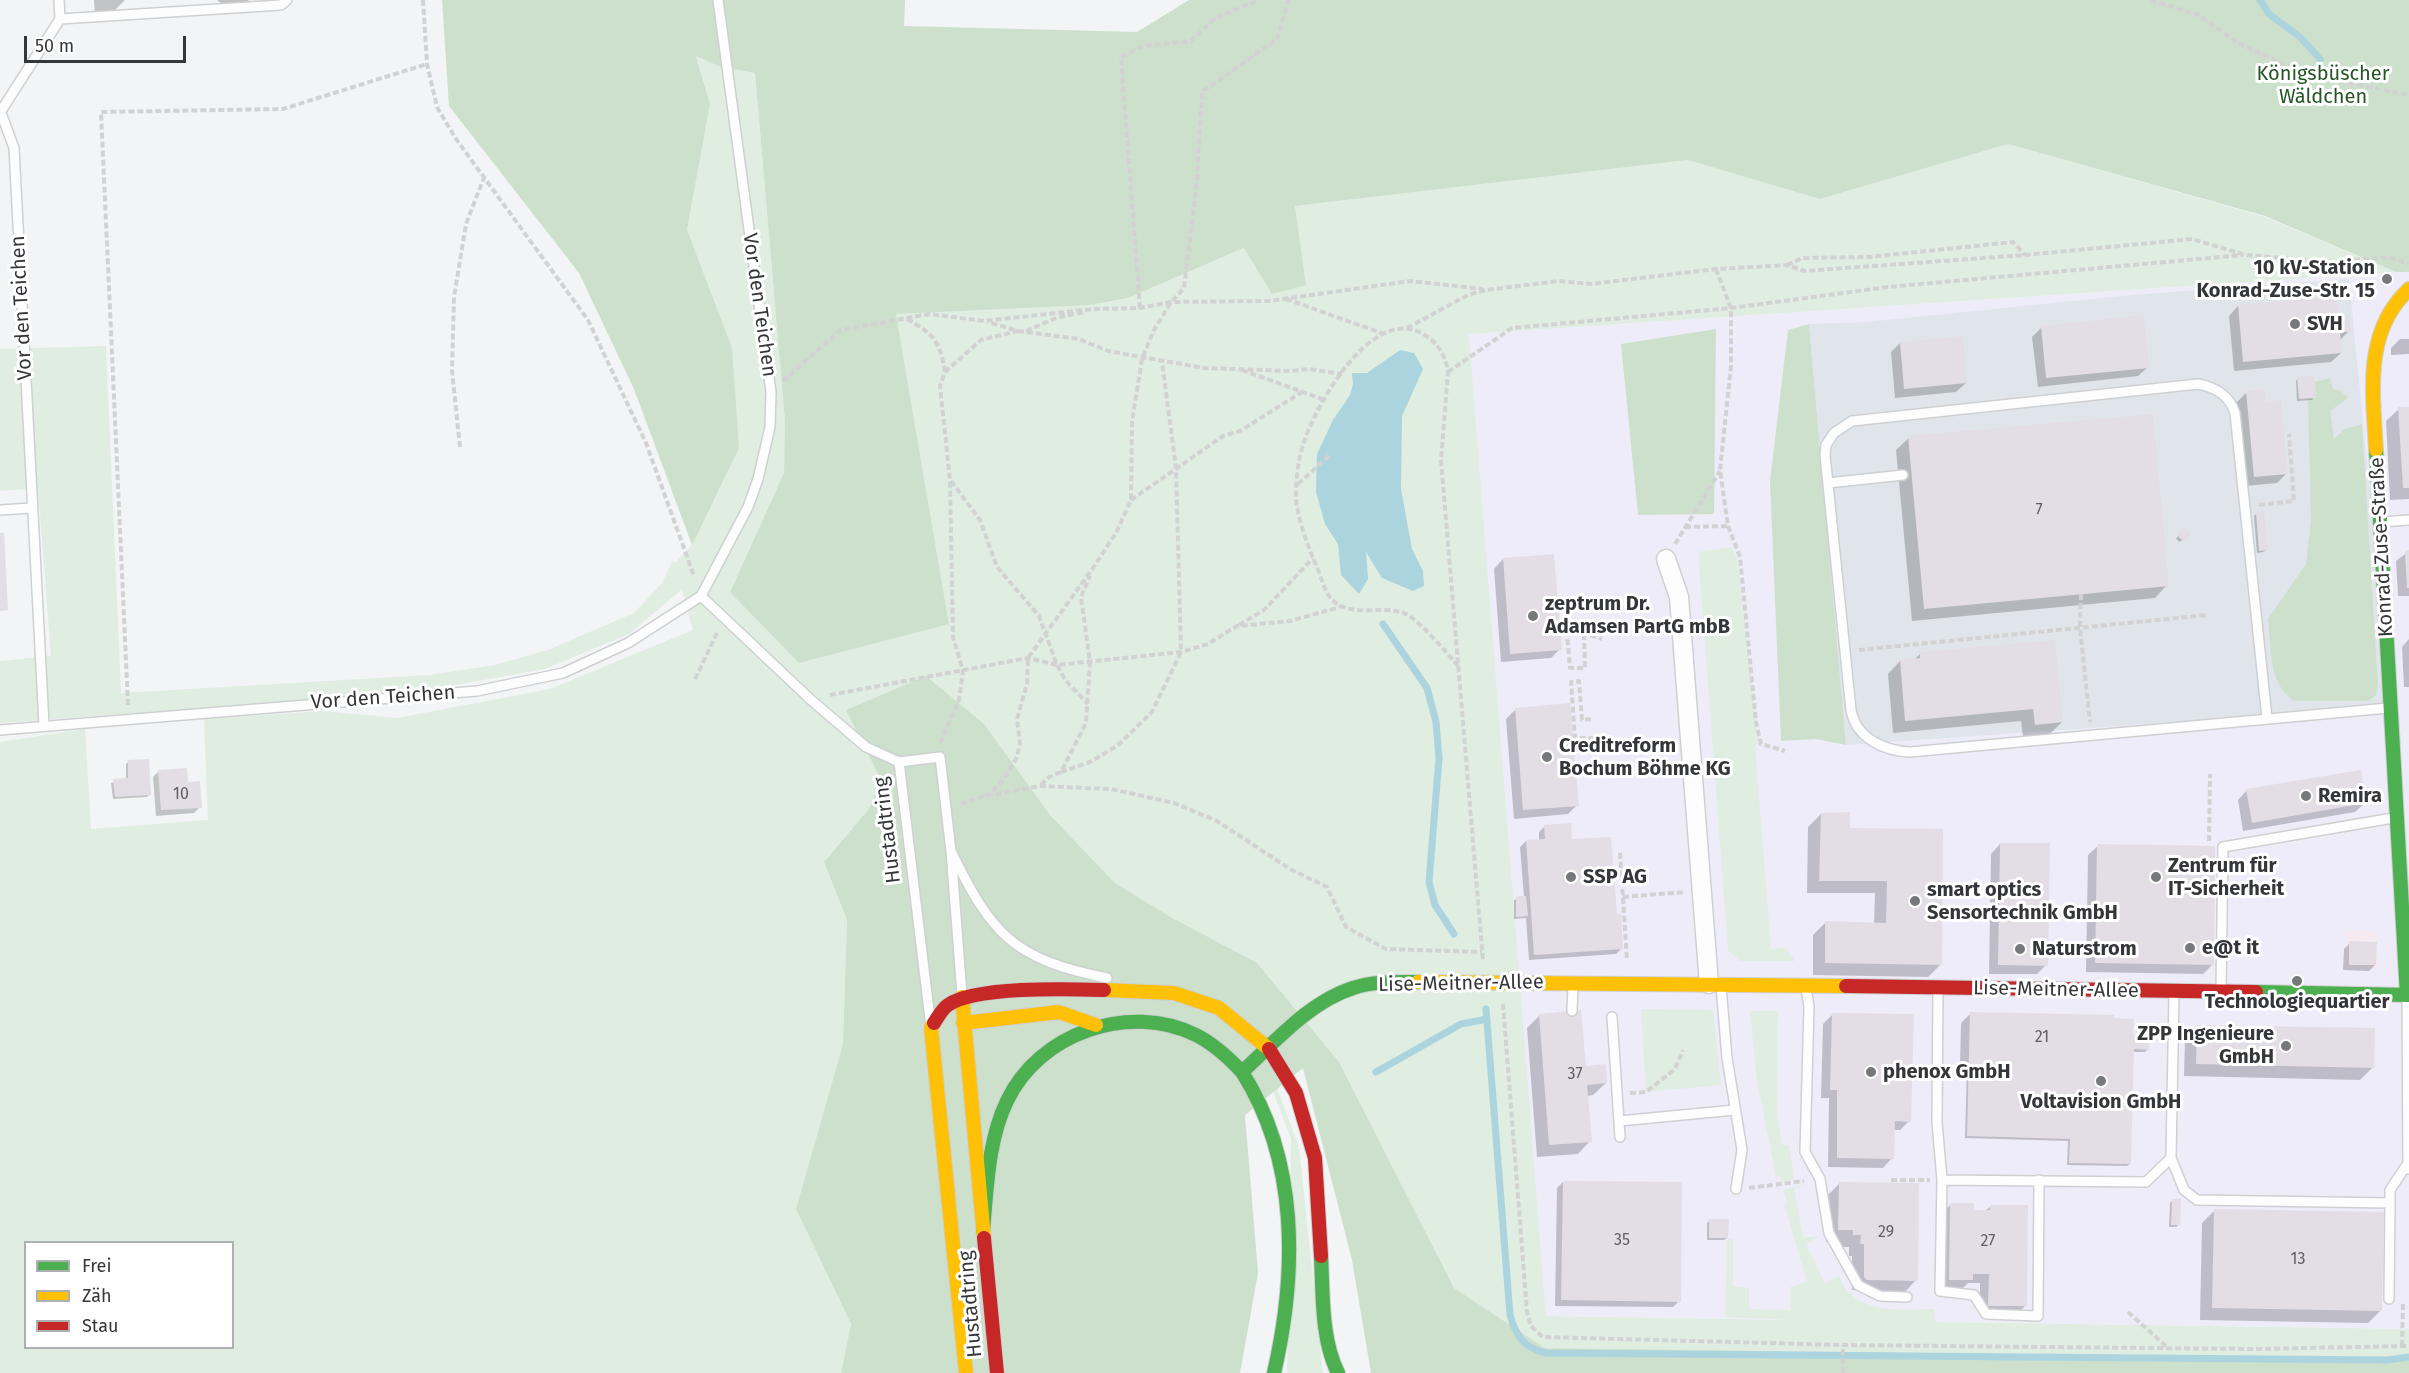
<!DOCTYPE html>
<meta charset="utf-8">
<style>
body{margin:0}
#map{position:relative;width:2409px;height:1373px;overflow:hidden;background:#f2f4f6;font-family:"Fira Sans",sans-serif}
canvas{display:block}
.legend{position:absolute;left:24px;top:1241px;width:210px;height:108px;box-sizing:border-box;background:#fff;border:2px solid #aeafb0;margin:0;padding:8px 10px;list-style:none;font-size:18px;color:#353639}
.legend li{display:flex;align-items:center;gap:12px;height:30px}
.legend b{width:30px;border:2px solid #aeafb0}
.scale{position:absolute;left:24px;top:36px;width:162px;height:27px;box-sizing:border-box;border:3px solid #353639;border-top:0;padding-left:8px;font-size:18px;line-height:21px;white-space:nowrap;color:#353639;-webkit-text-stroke:4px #fff;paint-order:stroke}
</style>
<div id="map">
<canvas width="2409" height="1373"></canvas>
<ul class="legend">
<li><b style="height:8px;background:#4caf50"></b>Frei</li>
<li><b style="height:8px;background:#ffc107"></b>Zäh</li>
<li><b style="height:8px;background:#c62828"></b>Stau</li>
</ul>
<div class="scale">50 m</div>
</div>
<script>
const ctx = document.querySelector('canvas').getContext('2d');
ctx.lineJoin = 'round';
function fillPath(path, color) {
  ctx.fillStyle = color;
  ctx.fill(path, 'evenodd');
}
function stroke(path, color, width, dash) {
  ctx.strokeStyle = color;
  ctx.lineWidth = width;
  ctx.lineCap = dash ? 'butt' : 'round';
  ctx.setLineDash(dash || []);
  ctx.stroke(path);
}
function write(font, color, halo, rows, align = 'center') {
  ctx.font = font + ' "Fira Sans",sans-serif';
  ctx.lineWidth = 6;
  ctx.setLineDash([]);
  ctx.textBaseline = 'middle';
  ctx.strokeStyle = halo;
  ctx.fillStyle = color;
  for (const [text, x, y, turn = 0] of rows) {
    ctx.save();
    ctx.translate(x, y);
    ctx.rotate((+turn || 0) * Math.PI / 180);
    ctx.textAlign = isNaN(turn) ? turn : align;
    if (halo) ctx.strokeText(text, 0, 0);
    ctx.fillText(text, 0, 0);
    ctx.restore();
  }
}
const commercial = new Path2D(`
 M2396,272H2409V1329L1546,1316L1469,334Z`);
const industrial = new Path2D(`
 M2348,931H2378V967L2347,966Z`);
const built = new Path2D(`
 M2349,279L2391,707L1846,745L1809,324L1866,322L2132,295Z`);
const green = new Path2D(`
 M696,55L721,67L755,73L785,421L784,473L730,592L949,624L896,314L1090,305L1128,298L1245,248L1306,285L1295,206L1689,160L1820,199L2008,144L2265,217L2396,272L1469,334L1546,1316L1795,1320L1725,1317L1727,1239H1733V1286L1749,1288V1309L1791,1310L1790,1287L1807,1282L1784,1204L1787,1202L1783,1190L1809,1184L1794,1189L1803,1238L1819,1236L1806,1244L1825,1283L1839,1276C1854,1316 1900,1309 1934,1309L1935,1322L2409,1329V1359L1545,1348L1454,1288L1339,1062L1174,919L1115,883L1050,815L847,710L882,782L868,810L824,862L847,920L843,1045L796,1209L851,1324L841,1373H0V742L85,729L91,829L208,820L204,719L323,711L397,718L550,689L693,630L682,589L629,634L545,669L416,692L0,723V661L51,656L38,488L0,491V349L106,346L121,693L430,675L495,665L548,650L634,613L662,583L673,560L675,563L692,545L687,230L710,104ZM26,1242H232V1348H26Z
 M1731,547L1737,558L1759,743L1755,745L1771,949L1786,948L1795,961H1740L1728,950L1698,552Z
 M1641,1009L1713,1010L1721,1085L1646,1092Z
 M1750,1011H1778L1777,1115L1782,1145H1789L1794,1179L1782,1182L1780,1176L1776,1177L1757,1081Z
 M1275,1083L1299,1147L1323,1373H1287L1291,1139L1271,1086Z`);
const forest = new Path2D(`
 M442,0H905L904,26L1137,32L1189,0H2409V272H2396L2265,216L2008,144L1820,199L1688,160L1295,206L1306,285L1272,294L1244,248L1128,298L1090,305L896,314L949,624L799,663L730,592L784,473L785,421L755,73L721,67L696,56L710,104L687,230L732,348L739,448L692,545L634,389L579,273L449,106Z
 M1809,324L1846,745L1816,739L1781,741L1770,481L1788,330Z
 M1716,329L1714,514L1638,515L1621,344Z
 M2330,378L2333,389L2341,391L2348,398L2330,411L2334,439L2345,429L2362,424L2378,686L2376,695L2368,701H2294C2267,682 2272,650 2268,619L2306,564L2311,521L2308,398H2316L2315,382Z
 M926,676L984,724L1050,815L1115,883L1174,919L1257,963L1339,1062L1454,1288L1545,1348L2409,1359V1373H1371L1352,1260L1303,1068L1245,1115L1258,1273L1240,1373H841L851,1324L796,1209L843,1044L847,920L824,862L868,810L882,782L846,710Z`);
const water = new Path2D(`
 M1400,350L1414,353L1423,369L1402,416L1401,489L1412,549L1423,571L1424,586L1413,591L1382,578L1366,552L1368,579L1359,594L1341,575L1338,544L1325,524L1316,492L1317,454L1333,420L1350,395L1353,384L1352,373H1367Z`);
const shadow = new Path2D(`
 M94,0H125L111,14L95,15Z
 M217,0H249L243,6L225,7Z
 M2389,276L2390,277L2382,285L2381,284Z
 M2238,306L2337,318L2349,331L2339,341L2341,353L2331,362L2234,371L2229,316Z
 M2042,327L2148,367L2138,376L2038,387L2032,337Z
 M2409,335V354L2391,355V348L2400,339H2409Z
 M1900,343L1966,383L1956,392L1895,398L1891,352Z
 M2298,378L2314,397L2312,400L2297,401L2296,381Z
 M2246,393L2287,473L2277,483L2245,486L2237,402Z
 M2409,408V499L2390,500L2386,421L2399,409Z
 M1909,438L2167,585L2155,598L1912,621L1896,450Z
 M2256,514L2266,550L2263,552L2257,553L2254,516Z
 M2183,530L2188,534L2180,542L2176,539Z
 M2409,551V596H2398L2396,561Z
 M1503,559L1560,649L1551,658L1501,662L1494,569Z
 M2409,639V687H2404L2402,647Z
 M1920,654L2062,722L2049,735L2023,737L2021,721L1893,733L1888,674L1900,661L1914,660Z
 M1516,709L1577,805L1568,814L1514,819L1506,719Z
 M129,761L150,794L147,797L113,799L111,783L126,779V764Z
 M159,771L187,783L200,807L194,813L156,816L153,777Z
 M2247,790L2365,803L2355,812L2243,831L2238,800Z
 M1821,814L1849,830H1941L1940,965L1928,977L1813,975V935L1826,922L1874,924L1875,893H1807L1808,827Z
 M1545,826L1615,916L1622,948L1616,954L1529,960L1526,918L1514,919V900L1524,897L1520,847L1526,841H1539V832Z
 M2000,844L2046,965L2037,974H1989L1991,854Z
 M2098,846L2212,965L2203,974L2086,972L2088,855Z
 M2350,943L2375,965L2369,971L2343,970L2344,949Z
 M1833,1014L1909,1121L1900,1130H1893L1892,1158L1883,1168L1828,1167L1829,1098H1821L1823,1024Z
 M1970,1014L2113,1020L2148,1049L2145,1052H2132L2130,1164L2127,1166L2067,1165L2068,1141L1965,1138L1967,1066H1960L1961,1023Z
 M1540,1015L1584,1068L1606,1083L1593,1095L1587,1096L1590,1141L1578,1154L1537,1157L1527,1028Z
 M2197,1027L2373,1067L2360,1080L2184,1076L2185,1039Z
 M1563,1182L1679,1301L1673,1307L1555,1306L1557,1188Z
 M1840,1183L1916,1280L1904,1293L1852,1290V1256H1849V1247H1841V1242H1826L1827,1196Z
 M2172,1201L2179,1224L2176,1227H2169L2170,1203Z
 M1951,1204L1972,1211H1985L1991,1206L2025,1306L2016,1315H1980V1283H1968L1962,1289H1940L1941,1214Z
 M2215,1210L2381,1310L2368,1323L2200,1320L2202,1223Z
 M1710,1220L1727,1238L1724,1240H1707V1223Z`);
const stream = new Path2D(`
 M2260,0L2269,14L2300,37L2320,59
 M1383,624L1427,688L1436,722L1439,758L1429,882L1435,905L1454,934
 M1486,1009L1510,1315C1516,1336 1524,1348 1546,1353L2387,1360L2409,1357
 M1376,1072L1461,1024L1487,1019`);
const building = new Path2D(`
 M2337,296L2339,317L2349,315L2351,332H2340L2342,353L2243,362L2238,305Z
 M2144,315L2149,368L2046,378L2041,326Z
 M1963,336L1967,383L1904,389L1900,342Z
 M2314,375L2316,398L2299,399L2297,377Z
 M2264,389L2266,402L2281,400L2288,474L2254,477L2246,391Z
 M2398,407H2409V488H2403Z
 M2153,414L2169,586L1924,609L1908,436Z
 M2264,511L2268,550L2259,551L2256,512Z
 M2178 534a6 6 0 1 1 12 0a6 6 0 1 1-12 0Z
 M0,533H4L8,610L0,611Z
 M2405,550H2409V588H2407Z
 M1554,554L1562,650L1510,654L1503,558Z
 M2055,640L2063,722L2035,725L2033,709L1905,721L1900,660L1920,658V652Z
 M1570,703L1579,806L1523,810L1515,708Z
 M149,759L151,795L115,797L113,779L128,778V760Z
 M187,768L188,782L200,781L202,808L161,810L158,770Z
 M2361,770L2366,803L2252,823L2246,789Z
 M1850,812V828L1943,829L1942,965L1825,963V921L1886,923L1887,881H1819L1821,813Z
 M1571,823L1572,839L1611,837L1617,914H1621L1623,949L1534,955L1526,840L1545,839L1544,825Z
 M2000,843H2050L2048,966L1998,965Z
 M2097,844L2215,846L2214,965L2095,963Z
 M1516,896H1526L1528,916L1516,917Z
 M2349,941L2377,942L2376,965H2349Z
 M1581,1010L1586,1066L1606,1064L1607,1083L1587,1085L1592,1142L1549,1145L1539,1014Z
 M1970,1012L2114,1015V1018L2134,1019L2133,1035H2150L2149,1050L2134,1049L2131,1164L2069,1163L2070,1139L1967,1136Z
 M1832,1013L1914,1014L1911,1122L1895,1121L1894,1159L1837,1158V1090H1830Z
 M2197,1025L2375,1028L2374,1068L2196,1064Z
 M1563,1181L1682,1182L1681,1302L1561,1300Z
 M1839,1182L1919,1183L1918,1281L1867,1280L1864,1277V1244H1860L1861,1235H1853V1230H1838Z
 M2172,1199H2181L2180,1225H2171Z
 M1950,1203H1974V1210H1990V1205H2028L2027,1306H1988L1989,1274H1973V1280H1949Z
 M2214,1209L2384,1212L2382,1311L2212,1308Z
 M1709,1219H1729L1728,1238H1709Z`);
const path = new Path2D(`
 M423,0L427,64L437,107L456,139L588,320L646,443L694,576
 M2151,0L2198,15L2238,43L2284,64L2332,80L2409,95
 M1787,265L1802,258L1869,257L2013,242L2025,255
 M1716,269L1731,308V366L1720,470L1728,526L1740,557L1756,722L1761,744L1785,751
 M1286,299L1382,333
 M1140,308L1121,57L1143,46L1191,41L1215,18L1259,0
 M907,319C934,335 939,339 945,371
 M1407,328L1468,295L1486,290L1559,281L1591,284L1716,269L1787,265L1804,271L2025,255L2192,239L2246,255L2333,262L2388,257L2408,264
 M1018,331L1079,339L1108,351L1204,368L1291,371L1309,369L1342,374
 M1026,331L1056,318L1084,312
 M1242,370L1325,400
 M1448,372L1512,328L1731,308L1888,287L2243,255
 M783,381L840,330L930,314L984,321L1093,309L1140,308L1171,302L1269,301L1410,281L1483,289
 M460,447L452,371L454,297L466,224L485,175
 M951,481L980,520L997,567L1039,616L1057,665L1066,681L1088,704
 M1298,484L1331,454
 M1131,500L1223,436L1240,431L1302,392
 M2259,505L2294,501L2289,434
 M1685,527L1728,526
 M1675,544L1720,471
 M2081,594L2080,628L2090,722
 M1239,625L1264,610L1313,558
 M1584,634L1585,668H1570L1567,633C1580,632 1590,635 1602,639
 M1859,650L2207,615
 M1458,666C1447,653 1421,622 1406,614C1383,603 1347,621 1329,596C1323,587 1320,573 1315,563C1308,546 1296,514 1296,497C1296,484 1297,469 1300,456C1308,416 1369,305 1421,333C1438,342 1445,354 1448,372L1441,460L1483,961
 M695,679L718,631
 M830,695L1028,658L1057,665L1181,652L1208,644L1237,626L1290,621L1340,607
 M128,705L101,112L283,109L427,64
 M1591,719L1582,720L1579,681L1571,682L1575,738H1593
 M940,743L959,700L963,671L953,637L950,480L940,386L945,372L981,340L1018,331L988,322
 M1061,772L1090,762L1117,746L1152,712L1181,652L1176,468L1162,362
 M1041,785L1049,777L1061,772L1086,723L1090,662L1081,597L1090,576
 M985,796L1002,782L1017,757L1020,743L1017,719L1027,684L1028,658L1093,568L1116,533L1131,500L1132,422L1142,359L1154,330L1171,302L1184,288L1197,181L1202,92L1277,39L1289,0
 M961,804L985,796L1040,786L1111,789L1174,803L1217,821L1290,869L1327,887L1346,927L1386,949L1482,952
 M2209,841L2210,774
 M1620,853L1627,960
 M1623,897L1685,892
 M1503,1004L1527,1312L1531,1326L1543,1337L1843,1345L2253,1349L2409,1346
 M1630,1093L1646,1092L1675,1069L1683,1050
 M1891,1180H1930
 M1749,1188L1804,1181
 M2128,1312L2167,1347
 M2402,1346L2403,1304
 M1843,1373V1345`);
const lane = new Path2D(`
 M59,0L60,19
 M0,110L14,148L44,725
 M1,111L60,19L281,5L287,0
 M1828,483L1903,475
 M0,510L32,508
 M2381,522L2409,520
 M701,596L810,699L866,747L899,762
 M2267,718L2235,413C2230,396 2215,387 2198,384L1852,421L1834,433L1826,445L1825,455L1851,710C1856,738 1884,751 1910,752L2388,708
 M0,730L477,691L563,673L628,643L701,596L748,507L758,479L770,427L771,392L718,0
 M899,762L930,1019
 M899,762L940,757L951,851L962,995
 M951,851C992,935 1013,959 1107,978
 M1721,986L1727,1058L1742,1150L1736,1189
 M1806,987L1809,1007L1805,1152L1820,1179L1829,1233L1858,1285L1880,1296L1907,1297
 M2221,990L2223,847L2393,818
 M1938,991L1937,1122L1942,1180L1940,1291L1974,1295L1986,1314L2038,1316L2039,1180
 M2174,994L2171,1158L2184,1190L2197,1200L2390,1203V1190L2406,1166
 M2407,997L2408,1169
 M1572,1011L1573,985
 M1612,1017L1620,1137
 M1619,1121L1735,1110
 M1942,1180L2146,1182L2171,1158
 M2389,1299L2390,1203`);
const street = new Path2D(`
 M1666,559L1679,597L1709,984`);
const fast = new Path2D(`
 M2376,450L2407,995
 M2256,992L2409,995
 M1242,1072C1299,1161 1297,1273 1274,1373
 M983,1231C987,1188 988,1140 1007,1101C1039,1033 1129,1002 1196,1035C1214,1044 1228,1057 1242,1072C1275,1042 1309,1002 1353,988C1374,981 1397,982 1418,982
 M1321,1256C1323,1294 1321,1339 1338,1373`);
const slow = new Path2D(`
 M2376,450C2373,393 2363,332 2409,289
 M1418,982L1846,986
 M1104,990L1174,993L1219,1008L1269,1049
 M962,997L984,1238
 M934,1023L931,1028L966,1373
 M963,1023L1059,1012L1096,1025`);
const jam = new Path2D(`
 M1846,986L2256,992
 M934,1023C938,1017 942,1009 948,1005C976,986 1068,989 1104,990
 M1269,1049L1296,1093L1315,1158L1321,1256
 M984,1238L997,1373`);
const markers = [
 [2387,279,6,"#77787b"],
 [2295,324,6,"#77787b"],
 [1533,616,6,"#77787b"],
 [1547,757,6,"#77787b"],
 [2306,796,6,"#77787b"],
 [1571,877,6,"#77787b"],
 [2156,877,6,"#77787b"],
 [1915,901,6,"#77787b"],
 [2190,948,6,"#77787b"],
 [2020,949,6,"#77787b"],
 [2297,981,6,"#77787b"],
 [2286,1046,6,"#77787b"],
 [1871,1072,6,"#77787b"],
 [2101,1081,6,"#77787b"]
];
const numberNames = [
 ["7",2039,511],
 ["10",181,795],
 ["21",2042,1038],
 ["37",1575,1075],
 ["29",1886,1233],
 ["35",1622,1241],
 ["27",1988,1242],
 ["13",2298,1260]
];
const parkNames = [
 ["Königsbüscher",2323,74],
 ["Wäldchen",2323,97]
];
const poiNames = [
 ["10 kV-Station",2375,268,"right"],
 ["Konrad-Zuse-Str. 15",2375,291,"right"],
 ["SVH",2307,324],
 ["zeptrum Dr.",1545,604],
 ["Adamsen PartG mbB",1545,627],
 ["Creditreform",1559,746],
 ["Bochum Böhme KG",1559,769],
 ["Remira",2318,796],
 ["Zentrum für",2168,866],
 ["IT-Sicherheit",2168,889],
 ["SSP AG",1583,877],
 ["smart optics",1927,890],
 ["Sensortechnik GmbH",1927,913],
 ["e@t it",2202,948],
 ["Naturstrom",2032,949],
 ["Technologiequartier",2297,1002,"center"],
 ["ZPP Ingenieure",2274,1034,"right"],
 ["GmbH",2274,1057,"right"],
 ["phenox GmbH",1883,1072],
 ["Voltavision GmbH",2101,1102,"center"]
];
const streetNames = [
 ["Vor den Teichen",759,305,82],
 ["Vor den Teichen",22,308,-93],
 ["Konrad-Zuse-Straße",2382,547,-93],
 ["Vor den Teichen",383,698,-4],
 ["Hustadtring",888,830,-97],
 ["Lise-Meitner-Allee",1461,984,-1],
 ["Lise-Meitner-Allee",2056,990,1],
 ["Hustadtring",971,1304,-95]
];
fillPath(commercial, '#eeecf9');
fillPath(industrial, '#f6eaf1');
fillPath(built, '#e0e5ec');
fillPath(green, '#e0ede1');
fillPath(forest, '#cce0cc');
fillPath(water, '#abd4de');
fillPath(shadow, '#0003');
stroke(stream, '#abd4de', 7);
fillPath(building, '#e3dde6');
stroke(lane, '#ced0d1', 12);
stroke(street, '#ced0d1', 21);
stroke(fast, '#ced0d1', 16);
stroke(slow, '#ced0d1', 16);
stroke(jam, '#ced0d1', 16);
stroke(path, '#d2d2d3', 4, [6, 3]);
stroke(lane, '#fdfdfe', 9);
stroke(street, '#fdfdfe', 18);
stroke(fast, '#4caf50', 14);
stroke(slow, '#ffc107', 14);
stroke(jam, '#c62828', 14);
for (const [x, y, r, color] of markers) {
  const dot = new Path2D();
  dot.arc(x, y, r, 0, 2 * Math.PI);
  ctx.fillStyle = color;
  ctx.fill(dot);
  stroke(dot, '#fff', 2);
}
write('16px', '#606064', null, numberNames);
write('20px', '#255525', '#fff', parkNames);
write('bold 20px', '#353639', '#fff', poiNames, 'left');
write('20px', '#353639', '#fff', streetNames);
</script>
